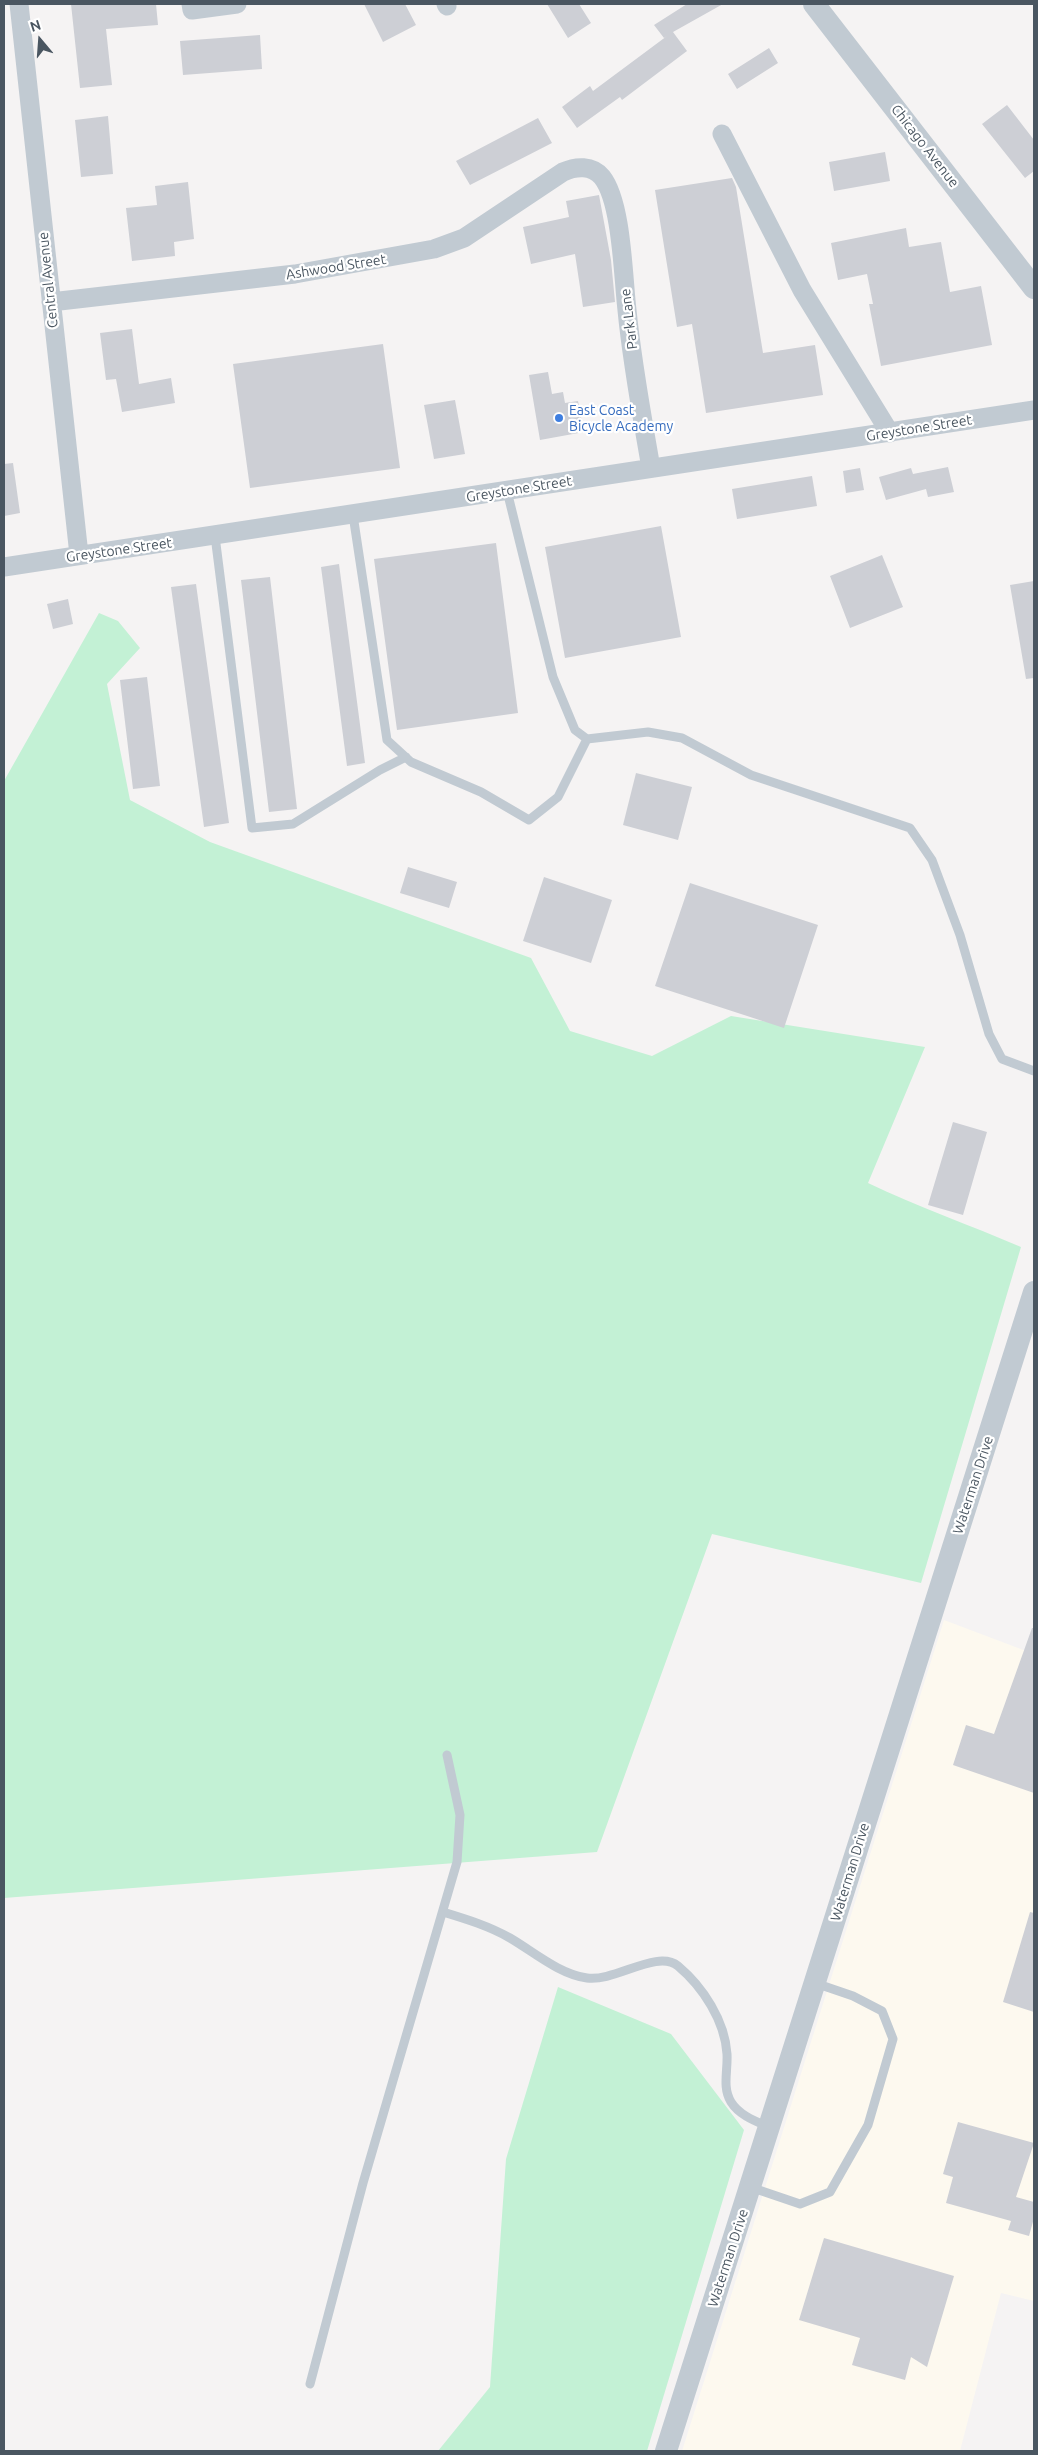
<!DOCTYPE html>
<style>
body{margin:0}
#map{position:relative;width:1038px;height:2455px;overflow:hidden;background:#f5f3f3;font-family:Ubuntu,sans-serif}
canvas{display:block}
.frame{position:absolute;inset:0;border:5px solid #4a5661;pointer-events:none}
.north{position:absolute;left:15px;top:15px;width:50px;height:50px;-webkit-text-stroke:4px #fff;paint-order:stroke;rotate:342deg;font-size:14px;font-weight:700;line-height:20px;text-align:center;color:#4a5661}
.north::after{content:'';display:block;margin:auto;width:18px;height:22px;background:#4a5661;clip-path:polygon(50% 0,100% 100%,50% 72%,0 100%)}
</style>
<div id="map">
<canvas width="1038" height="2455"></canvas>
<div class="frame"></div>
<div class="north">N</div>
</div>
<script>
const ctx = document.querySelector('canvas').getContext('2d');
ctx.lineJoin = 'round';
function fillPath(path, color) {
  ctx.fillStyle = color;
  ctx.fill(path, 'evenodd');
}
function stroke(path, color, width, dash) {
  ctx.strokeStyle = color;
  ctx.lineWidth = width;
  ctx.lineCap = dash ? 'butt' : 'round';
  ctx.setLineDash(dash || []);
  ctx.stroke(path);
}
function write(font, color, halo, rows, align = 'center') {
  ctx.font = font + ' Ubuntu,sans-serif';
  ctx.lineWidth = 4.5;
  ctx.setLineDash([]);
  ctx.textBaseline = 'middle';
  ctx.strokeStyle = halo;
  ctx.fillStyle = color;
  for (const [text, x, y, turn = 0] of rows) {
    ctx.save();
    ctx.translate(x, y);
    ctx.rotate((+turn || 0) * Math.PI / 180);
    ctx.textAlign = isNaN(turn) ? turn : align;
    if (halo) ctx.strokeText(text, 0, 0);
    ctx.fillText(text, 0, 0);
    ctx.restore();
  }
}
const commercial = new Path2D(`
 M944,1620L1034,1654V2301L1001,2293L960,2451H682Z`);
const green = new Path2D(`
 M99,613L118,621L140,648L107,684L130,800L210,842L531,958L570,1031L652,1056L731,1016L925,1047L868,1183C918,1207 970,1225 1021,1247L921,1583L712,1534L597,1852L4,1898V781Z
 M558,1987L671,2034L744,2130L647,2451H438L490,2387L506,2159Z`);
const building = new Path2D(`
 M71,4H156L158,25L106,29L112,85L80,88Z
 M364,4H405L416,25L383,42Z
 M547,4H579L591,23L568,38Z
 M687,4H723L673,32L687,51L622,100L620,97L577,128L562,107L590,86L593,91L667,36L664,38L654,25Z
 M260,35L262,69L183,75L180,41Z
 M769,48L778,63L737,89L728,74Z
 M1007,105L1034,140V171L1025,178L982,124Z
 M108,116L113,174L81,177L75,120Z
 M538,118L552,143L470,185L456,161Z
 M885,152L890,181L834,191L829,162Z
 M732,178L736,187L763,353L815,345L823,395L706,413L692,324L677,327L655,190Z
 M188,182L194,239L174,242L175,256L132,261L126,208L157,205L155,186Z
 M599,195L611,260L615,302L583,307L575,254L531,264L523,227L569,217L566,201Z
 M906,228L909,247L941,242L950,292L981,286L992,345L881,366L869,304H873L867,274L838,280L831,243Z
 M132,329L139,384L171,378L175,403L122,412L116,379L106,380L100,333Z
 M383,344L400,468L250,488L233,364Z
 M548,372L552,394L563,392L565,403L578,401L584,432L540,440L529,375Z
 M455,400L465,454L434,459L424,405Z
 M13,463L20,513L4,516V464Z
 M948,467L954,492L928,497L926,489L886,500L879,477L911,468L913,474Z
 M860,468L864,490L846,493L843,471Z
 M812,476L817,506L737,519L732,489Z
 M661,526L681,637L565,658L545,547Z
 M496,543L518,713L397,730L374,559Z
 M882,555L903,607L850,628L830,576Z
 M339,564L365,763L347,766L321,567Z
 M270,577L297,809L269,812L241,580Z
 M1034,581V678L1026,679L1010,585Z
 M196,584L229,823L204,827L171,587Z
 M68,599L73,624L53,629L47,604Z
 M147,677L160,786L133,789L120,680Z
 M636,773L692,787L678,840L623,825Z
 M408,867L457,882L449,908L400,893Z
 M544,877L612,900L591,963L523,941Z
 M690,883L818,925L784,1028L655,986Z
 M953,1122L987,1132L963,1215L928,1205Z
 M1032,1628H1034V1793L953,1765L966,1725L994,1734Z
 M1030,1912L1034,1913V2012L1003,2002Z
 M958,2122L1034,2143L1016,2197L1034,2202V2218L1029,2236L1008,2230L1011,2221L946,2203L953,2177L943,2174Z
 M824,2238L954,2276L927,2367L911,2357L905,2380L852,2365L860,2338L799,2320Z`);
const service = new Path2D(`
 M507,491L553,677L575,730L587,739L648,732L682,738L751,775L910,828L932,860L960,935L989,1034L1002,1059L1034,1071
 M353,515L387,740L411,762L481,792L529,820L558,797L587,739
 M215,536L252,828L293,824L380,770L406,757
 M443,1912C466,1919 489,1926 510,1938C534,1952 559,1974 587,1978C615,1982 657,1949 678,1966C703,1987 725,2021 727,2054C728,2071 722,2087 731,2102C739,2115 755,2121 769,2127
 M750,2187L800,2204L830,2192L868,2125L893,2039L882,2011L853,1996L815,1983
 M310,2384L363,2183L457,1862L460,1815L447,1755`);
const minor = new Path2D(`
 M19,4L79,555
 M191,4L192,10L237,4
 M446,4L447,6
 M722,134L802,290L890,433
 M51,302L295,274L434,249L464,238L563,172C576,166 592,165 602,177C622,202 623,277 627,310C632,363 642,416 651,468
 M4,567L1034,410`);
const tertiary = new Path2D(`
 M814,4L1034,288
 M666,2451L1034,1292`);
const markers = [
 [559,418,5,"#3f7fe0"]
];
const streetNames = [
 ["Chicago Avenue",925,146,52],
 ["Ashwood Street",336,267,-9],
 ["Central Avenue",48,280,-96],
 ["Park Lane",629,319,-97],
 ["Greystone Street",919,428,-9],
 ["Greystone Street",519,489,-9],
 ["Greystone Street",119,550,-8],
 ["Waterman Drive",973,1485,-72],
 ["Waterman Drive",850,1872,-73],
 ["Waterman Drive",728,2258,-72]
];
const shopNames = [
 ["East Coast",569,410],
 ["Bicycle Academy",569,426]
];
fillPath(commercial, '#fdf9ef');
fillPath(green, '#c3f1d5');
fillPath(building, '#cdcfd5');
stroke(service, '#c1cad2', 9);
stroke(minor, '#c1cad2', 19);
stroke(tertiary, '#c1cad2', 22);
for (const [x, y, r, color] of markers) {
  const dot = new Path2D();
  dot.arc(x, y, r, 0, 2 * Math.PI);
  ctx.fillStyle = color;
  ctx.fill(dot);
  stroke(dot, '#fff', 2);
}
write('14px', '#4a5661', '#fff', streetNames);
write('14px', '#366cbe', '#fff', shopNames, 'left');
</script>
